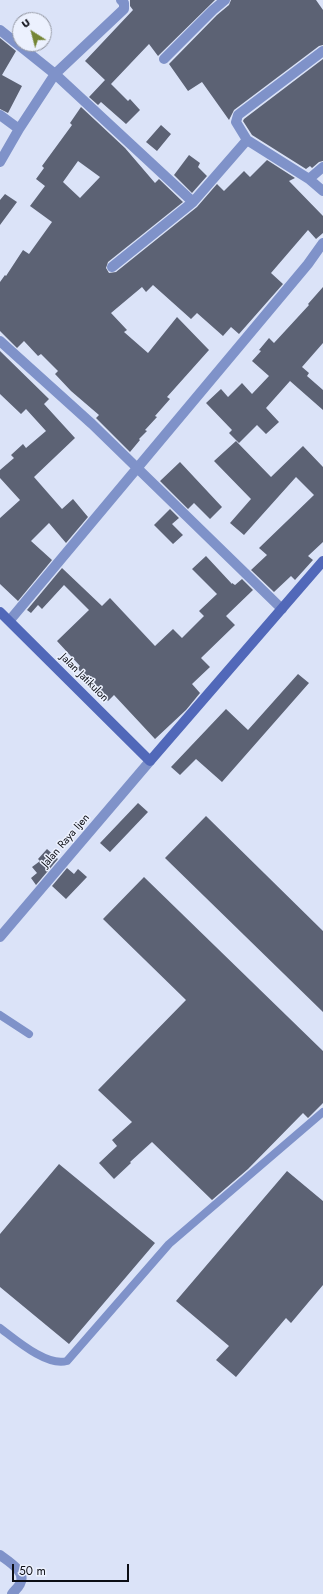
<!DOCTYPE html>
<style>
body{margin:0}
#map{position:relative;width:323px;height:1594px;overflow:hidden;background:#dbe3f8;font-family:Jost,sans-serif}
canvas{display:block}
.north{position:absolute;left:12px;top:12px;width:40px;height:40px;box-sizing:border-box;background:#ecf1fe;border:1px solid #9296a1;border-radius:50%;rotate:324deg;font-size:11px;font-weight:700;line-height:16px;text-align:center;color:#0c0e15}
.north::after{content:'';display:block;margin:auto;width:14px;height:18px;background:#758635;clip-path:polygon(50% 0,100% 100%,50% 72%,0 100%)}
.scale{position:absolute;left:12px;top:1564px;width:117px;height:18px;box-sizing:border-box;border:2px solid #0c0e15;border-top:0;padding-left:5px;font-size:12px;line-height:14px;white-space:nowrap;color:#0c0e15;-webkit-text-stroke:3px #ecf1fe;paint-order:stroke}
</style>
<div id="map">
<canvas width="323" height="1594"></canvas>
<div class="north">U</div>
<div class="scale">50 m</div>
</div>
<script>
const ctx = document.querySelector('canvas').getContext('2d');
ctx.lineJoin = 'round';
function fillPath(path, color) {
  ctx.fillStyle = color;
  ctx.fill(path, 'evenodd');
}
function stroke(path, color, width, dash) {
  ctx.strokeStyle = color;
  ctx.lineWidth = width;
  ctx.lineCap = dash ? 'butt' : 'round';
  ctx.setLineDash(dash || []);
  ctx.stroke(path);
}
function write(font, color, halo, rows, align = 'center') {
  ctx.font = font + ' Jost,sans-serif';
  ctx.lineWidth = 3;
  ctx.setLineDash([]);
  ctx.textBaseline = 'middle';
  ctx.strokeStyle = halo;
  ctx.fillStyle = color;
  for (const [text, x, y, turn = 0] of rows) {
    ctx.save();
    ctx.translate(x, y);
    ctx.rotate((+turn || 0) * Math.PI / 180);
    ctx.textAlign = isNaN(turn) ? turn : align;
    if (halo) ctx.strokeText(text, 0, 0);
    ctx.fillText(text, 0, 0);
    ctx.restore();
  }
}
const building = new Path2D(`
 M130,0H215L158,56L149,44L111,84L128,101L130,99L140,110L126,124L101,102L98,105L89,97L105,80L85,61L133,10L130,6Z
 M231,0H316L323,10V45L319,46L234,110L229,120L202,82L188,91L169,64L217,15L229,5Z
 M0,38L16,51L2,75L22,86L8,113L0,109Z
 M323,59V161L319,162L312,168L310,166L306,169L252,135L243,121L244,119Z
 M81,107L125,148L155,183L159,179L183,202L108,262L106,268L109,273L116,272L197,207L217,184L224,191L244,171L250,177L267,160L295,178L289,181L323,216V233L316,239L308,230L271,273L283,284L239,334L231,327L223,336L197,313L191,319L153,285L146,292L142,287L111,313L127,330L124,332L148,353L177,317L209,350L167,397L170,399L155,416L157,417L145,430L147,431L139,439L140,440L130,452L96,418L99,415L71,391L55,374L58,371L41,354L38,356L24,341L17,348L0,331V282L5,275L6,276L23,250L29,254L52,222L30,206L45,186L36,179L44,168L42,166L72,125L70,123ZM78,161L100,177L80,198L63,182Z
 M161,125L171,134L157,151L146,142Z
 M189,155L200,163L198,167L207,176L192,193L174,175Z
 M5,194L17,202L0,225V200Z
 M323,287V343L302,367L309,373L307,376L323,390V410L290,381L266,408L279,422L266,434L257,425L239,443L229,433L232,430L206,403L221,389L228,397L242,383L252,394L269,376L252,361L261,351L259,350L269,338L274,343L309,305L308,304Z
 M0,351L49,399L44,404L75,438L34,477L62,509L73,499L88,517L66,543L49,523L31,541L52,560L18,601L0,584V518L20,500L0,478V470L14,458L11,455L23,444L26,448L46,431L26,409L21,414L0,394Z
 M236,441L271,477L303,446L323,467V542L308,556L313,560L295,580L291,576L274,592L251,570L267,555L259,548L314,495L296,477L244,535L230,523L251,499L214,461Z
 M180,462L222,507L210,519L194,503L188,509L160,481Z
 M170,509L179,518L172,524L183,535L173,544L154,525Z
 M206,556L232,584V583L235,585L242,579L253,590L226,616L235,625L201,658L210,667L192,684L200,693L186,710L155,739L114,695L108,701L77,668L80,666L57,641L89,610L64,585L42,609L38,605L31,613L27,610L62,568L102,606L110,598L155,646L173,629L182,638L204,616L199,611L217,594L192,569Z
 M298,674L309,683L222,782L196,759L180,775L171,767L226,709L248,730Z
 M138,803L148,812L110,852L100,843Z
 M206,816L323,931V1012L165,858Z
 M47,849L58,859L36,885L31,878L37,873L32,867L40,861L38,859Z
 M67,868L74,874L78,869L87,877L66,899L52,886Z
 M144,877L323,1051V1103L308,1118L303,1113L248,1169L212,1200L152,1142L130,1162L131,1163L114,1179L99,1163L117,1146L112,1140L132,1122L98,1090L186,1000L103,919Z
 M59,1164L155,1243L69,1344L0,1287V1234Z
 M287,1171L323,1201V1285L291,1323L286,1318L236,1377L216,1360L229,1346L176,1301Z`);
const service = new Path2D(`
 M0,1015L29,1034
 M0,1328C16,1340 47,1367 67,1361L169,1244L323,1112`);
const minor = new Path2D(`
 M0,30L55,74L193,202L247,140L236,122L238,115L323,51
 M164,59L213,10L225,0
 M0,115L19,129
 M247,140L309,179L323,191
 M0,162L19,129L55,74L124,9V3L121,0
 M309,179L323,167
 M112,267L193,202
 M0,341L92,424L282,609
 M10,620L308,264L323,243
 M0,1555C8,1561 27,1572 20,1584C18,1588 14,1591 12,1594`);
const tertiary = new Path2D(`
 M0,937L150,761`);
const secondary = new Path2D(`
 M0,612L150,761L323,561`);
const streetNames = [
 ["Jalan Jatikulon",84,678,45],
 ["Jalan Raya Ijen",66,841,-49]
];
fillPath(building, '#5c6274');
stroke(service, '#7f92c9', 8);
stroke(minor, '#7f92c9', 10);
stroke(tertiary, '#7f92c9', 10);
stroke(secondary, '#5168b9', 10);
write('11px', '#0c0e15', '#ecf1fe', streetNames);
</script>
